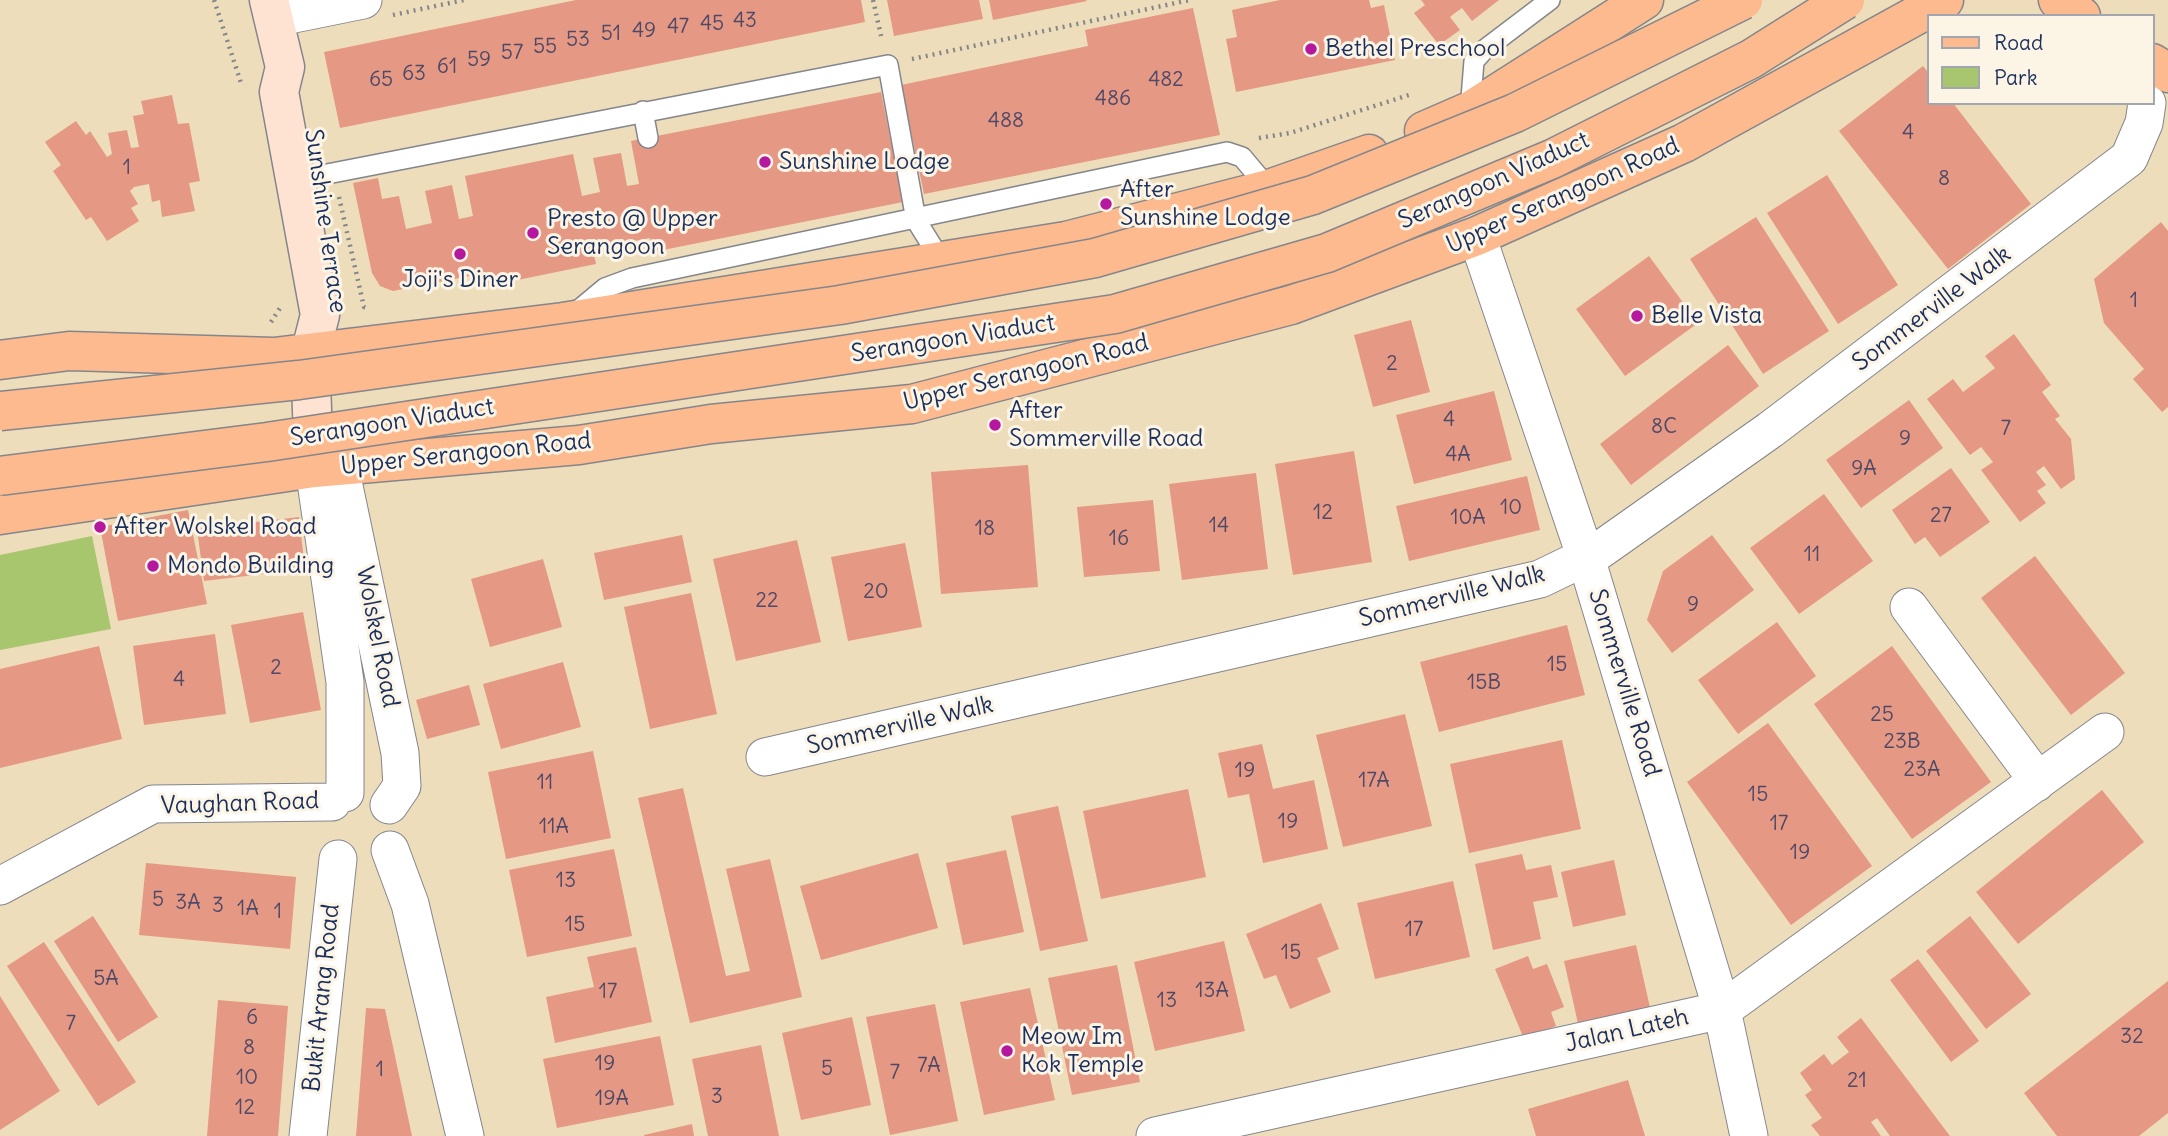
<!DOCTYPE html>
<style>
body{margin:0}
#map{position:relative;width:2168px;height:1136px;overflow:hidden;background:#edddba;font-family:Delius,sans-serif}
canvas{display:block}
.legend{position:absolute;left:1927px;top:14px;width:228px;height:91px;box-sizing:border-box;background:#fcf5e5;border:2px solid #a2a6af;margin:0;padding:9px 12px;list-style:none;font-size:21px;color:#1b2f5e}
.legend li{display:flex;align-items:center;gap:14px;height:35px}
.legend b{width:35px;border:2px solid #a2a6af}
</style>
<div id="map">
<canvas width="2168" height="1136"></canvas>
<ul class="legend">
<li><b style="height:9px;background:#fcba8e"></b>Road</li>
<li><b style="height:19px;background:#a7c66d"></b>Park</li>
</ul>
</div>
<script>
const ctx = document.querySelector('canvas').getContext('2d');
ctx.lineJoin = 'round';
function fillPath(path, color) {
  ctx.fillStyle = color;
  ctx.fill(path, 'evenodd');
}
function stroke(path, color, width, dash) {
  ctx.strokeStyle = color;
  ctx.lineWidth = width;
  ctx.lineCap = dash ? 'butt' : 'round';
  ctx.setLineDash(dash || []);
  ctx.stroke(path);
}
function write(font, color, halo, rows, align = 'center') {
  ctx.font = font + ' Delius,sans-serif';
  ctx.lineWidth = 6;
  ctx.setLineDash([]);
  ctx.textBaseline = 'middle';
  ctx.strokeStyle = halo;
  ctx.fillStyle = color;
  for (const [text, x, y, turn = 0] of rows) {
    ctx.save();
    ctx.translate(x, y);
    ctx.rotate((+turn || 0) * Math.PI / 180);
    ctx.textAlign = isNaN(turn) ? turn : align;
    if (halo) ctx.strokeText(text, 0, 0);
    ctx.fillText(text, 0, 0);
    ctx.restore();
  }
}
const green = new Path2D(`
 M92,536L111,629L0,650V555Z`);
const building = new Path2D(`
 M576,0H861L865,22L340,128L324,52Z
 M887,0H979L983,19L894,36Z
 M989,0H1086L1087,1L993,20Z
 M1280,0H1369L1371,8L1384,5L1395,60L1236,92L1226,39L1237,37L1232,10Z
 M1421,0H1499L1472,21L1462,8L1455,13L1450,17L1460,30L1439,45L1414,13L1425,5Z
 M1193,8L1220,135L924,194L901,85L1088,46L1085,30Z
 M1923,66L1928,72V103H1953L2031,204L1948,269L1839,131Z
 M881,92L903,202L653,252L650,238L593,249L596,264L488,286L485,273L393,291L380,286L372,273L353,183L378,178L382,199L399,196L406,229L432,223L425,191L452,185L459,219L473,216L465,176L573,154L582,196L600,192L593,158L621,153L627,186L639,184L631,141Z
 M172,95L178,124L189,123L200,181L189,183L195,211L162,217L160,200L152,202L149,184L134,187L130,191L138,204L131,208L139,221L107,241L91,217L86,220L53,171L61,165L45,142L76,121L86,135L90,131L107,157L112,154L108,133L127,130L131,148L139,147L133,116L144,114L141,101Z
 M1827,175L1898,285L1838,324L1767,213Z
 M1756,217L1829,331L1763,374L1690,259Z
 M2161,222L2168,231V407L2162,412L2133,379L2144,369L2104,323L2094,279Z
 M1649,256L1698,323L1625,376L1576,309Z
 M1411,320L1430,392L1373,407L1354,335Z
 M2014,334L2051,385L2042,392L2060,416L2055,419L2071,439L2075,479L2061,489L2044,466L2036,472L2046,485L2037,491L2046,503L2020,522L1981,470L1993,462L1981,447L1970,455L1927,399L1953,379L1963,392L1995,368L1985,356Z
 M1728,345L1759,386L1631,485L1600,444Z
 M1494,391L1512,460L1414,484L1396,415Z
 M1909,400L1943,448L1861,508L1826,460Z
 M1354,451L1372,562L1293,575L1275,464Z
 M1028,465L1038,587L941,594L931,472Z
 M1951,468L1990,522L1940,557L1925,537L1915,544L1892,510Z
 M1256,473L1268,569L1182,580L1169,484Z
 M1527,476L1540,530L1409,561L1396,506Z
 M1824,494L1873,561L1799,614L1750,548Z
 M1153,500L1160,571L1084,577L1077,507Z
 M188,510L207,604L118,621L100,527Z
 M299,517L305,569L204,581L197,529Z
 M682,535L692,582L604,600L594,553Z
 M1712,535L1754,590L1672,653L1647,620L1663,571Z
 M797,540L821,642L736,661L713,559Z
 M905,543L922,627L848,641L831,557Z
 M2035,556L2125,673L2071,715L1981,598Z
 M543,559L562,627L490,647L471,579Z
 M691,593L717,714L650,729L624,607Z
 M303,612L321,710L250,723L231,625Z
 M1777,622L1816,676L1738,734L1698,680Z
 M1567,625L1585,695L1439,732L1420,662Z
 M215,634L226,714L144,725L133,646Z
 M99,646L122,739L0,768V669Z
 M1892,646L1991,782L1912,839L1814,704Z
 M563,662L581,727L501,749L483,684Z
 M469,685L480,725L427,739L416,700Z
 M1405,714L1432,826L1343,847L1316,735Z
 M1768,723L1872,866L1791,925L1687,782Z
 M1562,740L1581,829L1469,853L1450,764Z
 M1262,744L1273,789L1314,780L1328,849L1263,863L1249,794L1228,798L1218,753Z
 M593,751L611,838L506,859L488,772Z
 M683,788L726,976L750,971L726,869L770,859L802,997L690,1023L638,798Z
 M1188,789L1206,877L1101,899L1083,811Z
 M2102,790L2144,842L2018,944L1976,892Z
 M1058,806L1088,941L1040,951L1011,816Z
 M614,849L632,936L527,957L509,870Z
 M1006,850L1024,932L963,945L946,863Z
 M918,853L938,928L821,960L800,886Z
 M1522,854L1526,870L1551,865L1558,897L1533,902L1541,939L1493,950L1475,864Z
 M1614,860L1626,915L1573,927L1561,872Z
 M146,863L296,877L290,949L139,935Z
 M1453,881L1470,957L1375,979L1357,903Z
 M1321,903L1339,949L1317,958L1331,992L1290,1009L1276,975L1264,979L1246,934Z
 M93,916L158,1017L118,1042L54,941Z
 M1970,916L2031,994L1986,1029L1926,951Z
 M1224,941L1245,1031L1155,1051L1134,962Z
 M44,942L136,1082L98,1106L7,966Z
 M1636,945L1651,1012L1579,1028L1564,961Z
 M636,947L652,1022L555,1043L546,997L594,987L587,957Z
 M1528,956L1533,969L1547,964L1564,1007L1551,1012L1556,1026L1524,1039L1495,969Z
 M1918,959L1979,1041L1951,1062L1890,980Z
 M1117,965L1140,1082L1072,1095L1048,978Z
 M2168,981V1113L2139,1136H2057L2024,1093Z
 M1030,988L1055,1100L984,1115L960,1002Z
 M0,996L60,1091L0,1130Z
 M218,1000L288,1006L278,1136H207Z
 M935,1004L958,1121L890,1135L866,1017Z
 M366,1008L385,1009L412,1136H356Z
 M852,1017L871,1105L801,1120L782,1033Z
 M1861,1018L1950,1136H1890L1877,1118L1871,1122L1881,1136H1820L1811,1125L1822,1118L1805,1095L1812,1090L1800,1073L1824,1054L1832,1065L1849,1052L1837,1037Z
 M660,1036L674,1105L557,1128L543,1059Z
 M761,1045L779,1136H708L692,1059Z
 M1628,1080L1645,1136H1536L1528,1109Z
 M692,1124L694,1136H644V1135Z`);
const path = new Path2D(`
 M214,0L242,86
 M873,0L882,40
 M393,15L464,0
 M912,59L1190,0
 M1259,138L1290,133L1412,94
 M339,197L364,307L368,308
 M271,322L282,305`);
const service = new Path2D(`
 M643,111L648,138
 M1470,111L1474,61L1484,50L1550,0
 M322,175L888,65L916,220L942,262
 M575,313L605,288L632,278L1227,152L1242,157L1269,189`);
const minor = new Path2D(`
 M274,18L363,0
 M1477,236L1586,558L1722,1010L1749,1136
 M340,467L400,753L402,786L389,805
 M314,468L345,682V793
 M1909,607L2027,766L2036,783
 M765,757L1540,579L1600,550L1770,430L2129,158L2144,123L2147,103
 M390,850L410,904L465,1136
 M0,886L153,804L332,802
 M308,1136L338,859
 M1155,1136L1722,1010L2105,732`);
const secondary = new Path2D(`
 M269,0L285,67L279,92L320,315L310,354L314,466`);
const primary = new Path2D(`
 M2058,0L2081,16
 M2152,63L2168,73
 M1424,131L1470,111L1644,0
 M0,360L69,351L274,357L563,322L1066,241L1269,189L1369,154
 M0,515L314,468L579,445L711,424L912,404L1291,305L1477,236L1684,143L1944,0`);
const primaryBridge = new Path2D(`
 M0,411L299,380L840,305L1095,258L1313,195L1515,113L1743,0
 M0,476L267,442L1115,314L1327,253L1552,159L1751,59L1845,0`);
const markers = [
 [1311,49,7,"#b5179e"],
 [765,162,7,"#b5179e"],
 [1106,204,7,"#b5179e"],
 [533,233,7,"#b5179e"],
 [460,254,7,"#b5179e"],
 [1637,316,7,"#b5179e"],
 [995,425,7,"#b5179e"],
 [100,527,7,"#b5179e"],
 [153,566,7,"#b5179e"],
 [1007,1051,7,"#b5179e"]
];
const numberNames = [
 ["43",745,21],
 ["45",712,24],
 ["47",678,27],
 ["49",644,31],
 ["51",611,34],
 ["53",578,40],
 ["55",545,47],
 ["57",512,53],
 ["59",479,60],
 ["61",447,67],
 ["63",414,74],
 ["65",381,80],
 ["482",1166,80],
 ["486",1113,99],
 ["488",1006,121],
 ["4",1908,133],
 ["1",127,168],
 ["8",1944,179],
 ["1",2134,301],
 ["2",1392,364],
 ["4",1449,420],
 ["8C",1664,427],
 ["7",2006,429],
 ["9",1905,439],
 ["4A",1458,455],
 ["9A",1864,469],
 ["10",1511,508],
 ["12",1323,513],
 ["27",1941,516],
 ["10A",1468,518],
 ["14",1219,526],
 ["18",985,529],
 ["16",1119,539],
 ["11",1812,555],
 ["20",876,592],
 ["22",767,601],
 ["9",1693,605],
 ["15",1557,665],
 ["2",276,668],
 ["4",179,680],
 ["15B",1484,683],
 ["25",1882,715],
 ["23B",1902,742],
 ["23A",1922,770],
 ["19",1245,771],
 ["17A",1374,781],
 ["11",545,783],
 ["15",1758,795],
 ["19",1288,822],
 ["17",1779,824],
 ["11A",554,827],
 ["19",1800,853],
 ["13",566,881],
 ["5",158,900],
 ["3A",188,903],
 ["3",218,906],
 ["1A",248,909],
 ["1",278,912],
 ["15",575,925],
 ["17",1414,930],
 ["15",1291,953],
 ["5A",106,979],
 ["13A",1212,991],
 ["17",608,992],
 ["13",1167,1001],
 ["6",252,1018],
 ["7",71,1024],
 ["32",2132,1037],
 ["8",249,1048],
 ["19",605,1064],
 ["7A",929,1066],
 ["5",827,1069],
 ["1",380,1070],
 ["7",895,1073],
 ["10",247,1078],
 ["21",1857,1081],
 ["3",717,1097],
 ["19A",612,1099],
 ["12",245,1108]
];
const poiNames = [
 ["Bethel Preschool",1325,49],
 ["Sunshine Lodge",779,162],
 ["After",1120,190],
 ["Sunshine Lodge",1120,218],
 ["Presto @ Upper",547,219],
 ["Serangoon",547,247],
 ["Joji's Diner",460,280,"center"],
 ["Belle Vista",1651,316],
 ["After",1009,411],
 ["Sommerville Road",1009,439],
 ["After Wolskel Road",114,527],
 ["Mondo Building",167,566],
 ["Meow Im",1021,1037],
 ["Kok Temple",1021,1065]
];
const streetNames = [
 ["Serangoon Viaduct",1494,181,-24],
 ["Upper Serangoon Road",1563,196,-24],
 ["Sunshine Terrace",325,221,82],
 ["Sommerville Walk",1932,309,-37],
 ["Serangoon Viaduct",953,339,-9],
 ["Upper Serangoon Road",1026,373,-14],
 ["Serangoon Viaduct",392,423,-9],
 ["Upper Serangoon Road",466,454,-6],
 ["Sommerville Walk",1452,597,-14],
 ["Wolskel Road",377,637,79],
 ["Sommerville Road",1624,683,73],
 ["Sommerville Walk",900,726,-13],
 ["Vaughan Road",240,804,-2],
 ["Bukit Arang Road",322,998,-84],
 ["Jalan Lateh",1627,1031,-13]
];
fillPath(green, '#a7c66d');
fillPath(building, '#e59883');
stroke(service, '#84868c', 22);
stroke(minor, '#84868c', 39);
stroke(secondary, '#84868c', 41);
stroke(primary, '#84868c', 41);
stroke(path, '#84868c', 4.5, [2, 5]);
stroke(service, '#fff', 19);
stroke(minor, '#fff', 37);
stroke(secondary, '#fee3d2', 38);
stroke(primary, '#fcba8e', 38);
stroke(primaryBridge, '#84868c', 41, []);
stroke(primaryBridge, '#fcba8e', 38);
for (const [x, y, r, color] of markers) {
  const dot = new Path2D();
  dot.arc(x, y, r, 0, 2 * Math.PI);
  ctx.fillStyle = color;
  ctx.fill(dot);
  stroke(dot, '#fcf5e5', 2.5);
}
write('21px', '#4e4967', null, numberNames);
write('24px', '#1b2f5e', '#fcf5e5', poiNames, 'left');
write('24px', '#1b2f5e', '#fcf5e5', streetNames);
</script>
